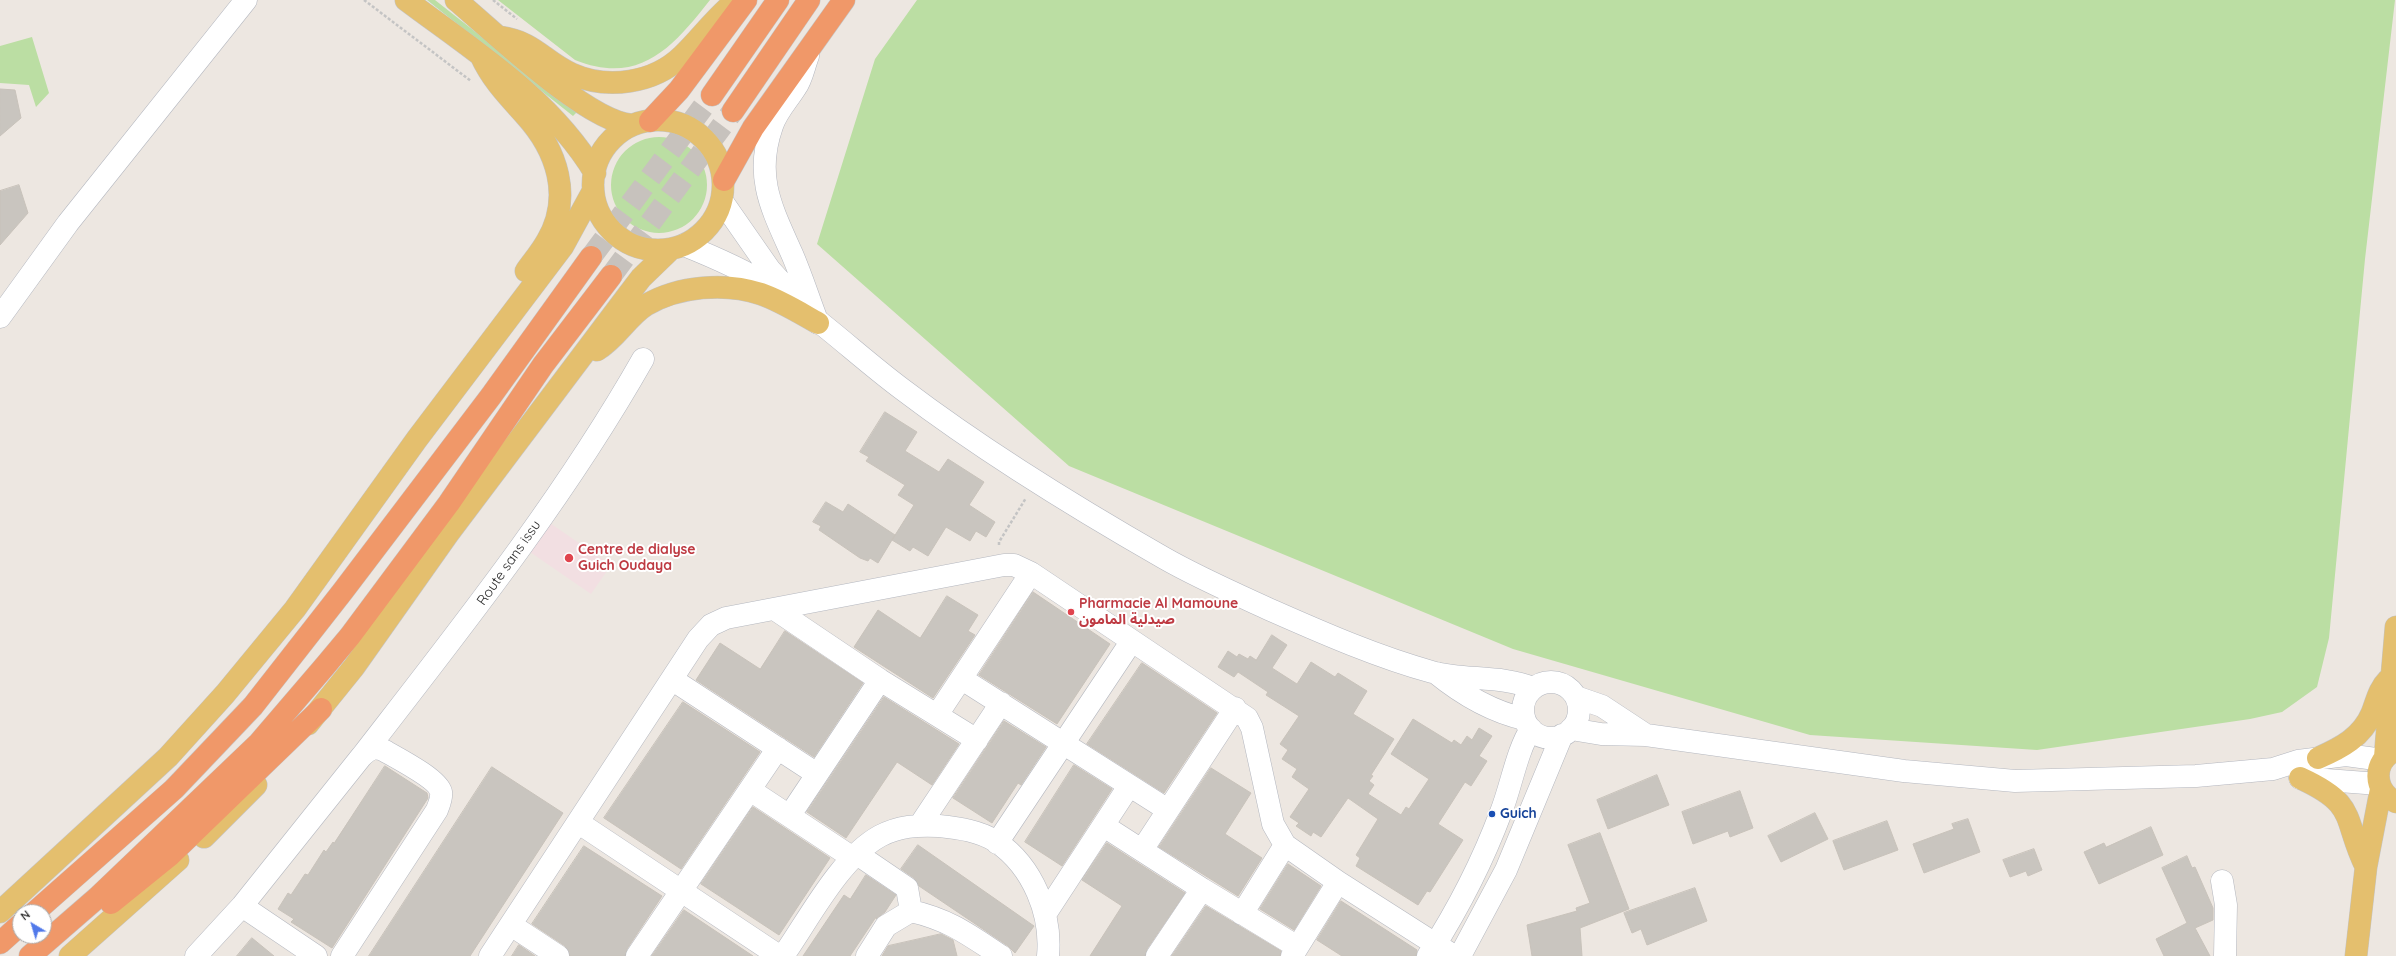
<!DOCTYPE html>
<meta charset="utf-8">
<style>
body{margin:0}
#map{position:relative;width:2396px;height:956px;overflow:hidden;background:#ede7e1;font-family:Quicksand,sans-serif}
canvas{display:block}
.north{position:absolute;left:12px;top:904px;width:40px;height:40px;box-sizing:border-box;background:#fff;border:1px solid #ababab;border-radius:50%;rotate:322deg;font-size:11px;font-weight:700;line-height:16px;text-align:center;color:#2d2d2d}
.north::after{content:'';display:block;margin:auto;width:14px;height:18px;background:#5179ea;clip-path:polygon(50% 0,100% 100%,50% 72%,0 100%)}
</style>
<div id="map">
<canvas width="2396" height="956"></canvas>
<div class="north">N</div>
</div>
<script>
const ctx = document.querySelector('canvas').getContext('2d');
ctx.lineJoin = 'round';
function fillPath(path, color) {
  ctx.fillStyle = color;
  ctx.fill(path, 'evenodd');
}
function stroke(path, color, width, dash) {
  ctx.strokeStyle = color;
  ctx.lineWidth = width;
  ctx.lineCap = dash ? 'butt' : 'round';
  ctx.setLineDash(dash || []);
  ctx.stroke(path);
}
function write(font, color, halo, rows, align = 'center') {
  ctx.font = font + ' Quicksand,"Noto Sans Arabic",sans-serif';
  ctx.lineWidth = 4;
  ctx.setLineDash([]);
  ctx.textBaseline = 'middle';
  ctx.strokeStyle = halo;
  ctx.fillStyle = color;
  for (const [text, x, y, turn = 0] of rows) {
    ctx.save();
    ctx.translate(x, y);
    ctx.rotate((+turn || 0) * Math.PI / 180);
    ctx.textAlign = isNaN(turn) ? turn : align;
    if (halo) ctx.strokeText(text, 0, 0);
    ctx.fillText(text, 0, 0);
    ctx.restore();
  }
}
const medical = new Path2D(`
 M547,521L611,565L591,594L527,550Z`);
const green = new Path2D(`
 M427,0H435L577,112L573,116Z
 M498,0H710C673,47 640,86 575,60Z
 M917,0H2395L2365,259L2329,638L2317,687L2282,712L2250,719L2037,750L1810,735L1513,649L1069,466L817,244L875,59Z
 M32,37L49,93L36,107L29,85L0,83V46Z
 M611 185a48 48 0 1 1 96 0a48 48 0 1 1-96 0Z`);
const building = new Path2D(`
 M0,89L15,90L21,118L0,136Z
 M19,185L28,213L0,245V191Z
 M885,412L917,432L905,451L939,472L948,459L984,482L969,505L995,522L986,537L976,531L970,541L946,527L928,556L913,547L910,551L892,540L914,505L898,495L905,485L866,461L869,457L860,452Z
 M826,502L843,512L848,504L895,535L878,563L870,558L868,561L860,558L819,530L821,526L813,522Z
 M1033,592L1110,644L1057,724L979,675Z
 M947,596L978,615L968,631L975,635L933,698L854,647L878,610L920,638Z
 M785,631L863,683L814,757L696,680L720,643L760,669Z
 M1272,635L1287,645L1272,668L1297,684L1311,662L1335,677L1338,673L1367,691L1353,714L1394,739L1371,775L1373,776L1369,781L1374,785L1368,794L1401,815L1406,807L1409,809L1429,779L1391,754L1413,719L1452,743L1454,740L1461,745L1467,736L1472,740L1479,728L1492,736L1479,756L1487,761L1471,786L1465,782L1438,824L1463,840L1430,892L1427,891L1418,905L1356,866L1360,858L1356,855L1378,819L1348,798L1321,837L1313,832L1311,836L1296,826L1299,823L1290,817L1309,789L1292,777L1297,769L1282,759L1288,750L1280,744L1299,716L1266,695L1268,692L1238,672L1234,677L1218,667L1228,651L1237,657L1239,654L1248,659L1250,656L1256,660Z
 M1142,663L1217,713L1164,793L1087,744Z
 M884,697L959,744L932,785L897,762L846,838L807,812Z
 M683,702L760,752L681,869L604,818Z
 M1004,721L1046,747L1021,785L1018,783L992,823L953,798Z
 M1074,765L1112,789L1062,866L1025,842Z
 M385,766L427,793L428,798L332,948L291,922L294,919L278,909L288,893L291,895L305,874L308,875L324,850L326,852L333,842L334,843Z
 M492,767L563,813L470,956H369Z
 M1211,768L1251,793L1225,834L1262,858L1238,896L1159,847Z
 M1657,775L1669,805L1608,829L1597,800Z
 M1740,791L1753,828L1730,837L1728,831L1693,844L1682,812Z
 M753,807L830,858L779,935L701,884Z
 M1815,813L1828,839L1781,862L1768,836Z
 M1968,819L1980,852L1924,873L1913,844L1954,829L1952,824Z
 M1887,821L1898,850L1844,870L1833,841Z
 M2151,827L2163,855L2099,884L2084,852L2104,843L2106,847Z
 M1600,833L1629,909L1580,928L1582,956H1532L1527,925L1577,911L1576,908L1590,903L1568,845Z
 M1107,843L1185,893L1147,949L1145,956H1090L1122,906L1082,880Z
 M918,845L1034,926L1015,953L1008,946L919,886L914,878L901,869Z
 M584,846L662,896L627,949L625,956H570L565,946L532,924Z
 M2034,849L2042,870L2028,876L2026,871L2010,877L2003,860Z
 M2187,856L2192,868L2195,867L2213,908V920L2195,928L2210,956H2164L2156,939L2187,923L2162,868Z
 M1288,864L1321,886L1294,930L1260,909Z
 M866,875L896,895L885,912L876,919V917L850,956H803L844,895L850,899Z
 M1695,888L1707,921L1647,945L1641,929L1632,933L1624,913Z
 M1341,901L1417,950L1416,956H1342L1317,940Z
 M1206,906L1281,951L1280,956H1172Z
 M684,910L753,956H652Z
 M941,934L953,940L957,956H882L888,946Z
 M252,938L274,956H237Z
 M519,945L535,956H512Z`);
const highwayTunnel = new Path2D(`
 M591,257L712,95
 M611,276L733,111`);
const path = new Path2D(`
 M364,0L471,81
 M493,0L517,19
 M999,545V542L1026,498`);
const minor = new Path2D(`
 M808,56C804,66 802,79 796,87C788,100 777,111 772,126C754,177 772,209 792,254C802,277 809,300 818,323
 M722,201L770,270L789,291
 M684,245C714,257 744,270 771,287C817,316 859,357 902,389C985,452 1073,506 1164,558C1199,578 1236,594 1273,611C1325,634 1378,657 1432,672C1465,681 1501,675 1533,688
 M0,317L68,223L246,0
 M776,610L880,680L977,740
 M1436,673C1463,695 1490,711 1524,719
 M962,679L1168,810
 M673,680L817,774
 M1523 710a28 28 0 1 1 56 0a28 28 0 1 1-56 0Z
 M1576,697L1602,706L1646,735
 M937,715L1031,573
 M1571,729L1601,734L1646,735L1904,771L2015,781L2196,776L2273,769L2298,761L2346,755L2383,760
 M362,756C461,628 563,500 643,359
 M2300,778L2379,784
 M750,790L853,858
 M790,815L880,680
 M579,823L779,956
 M920,825L1001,703
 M1104,826L1202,889L1296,946
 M997,843L1131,642
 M1142,850L1235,708
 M857,854L907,888L911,911
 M2222,881L2226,905L2225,956
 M242,906L316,956
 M1046,913L1129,786
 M1242,914L1285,845
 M511,925L558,956
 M196,956L242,906L361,757C369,749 374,746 385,751C397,758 438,779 441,792C442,799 439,804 437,810L342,956
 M490,956L698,639L711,625L726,618L1004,565H1014L1031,573L1247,718L1252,728L1273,824L1285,845L1338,882L1454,956
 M637,956L778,748
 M783,956C809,919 840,858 880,836C899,826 917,825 939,826C959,828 980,831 997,842C1033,867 1052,914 1048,956
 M867,956L886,926L911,911C950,920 969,935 1001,956
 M1157,956L1202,889
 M1292,956L1338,882
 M1428,956C1457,911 1482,863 1501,812C1511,787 1517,750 1531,729
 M1460,956L1506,870L1562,735`);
const major = new Path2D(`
 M406,0C474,51 550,98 595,173
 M456,0C494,32 586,121 632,125
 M500,37C535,42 543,61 572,74C608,90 654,83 682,56C701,38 716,16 737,0
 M481,56C492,80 508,96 525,115C557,150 573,197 547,241C541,252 533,261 526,271
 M593 185a65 65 0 1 1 130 0a65 65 0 1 1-130 0Z
 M597,350C617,338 627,317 646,305C679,286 725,282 761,294C781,301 800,313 818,323
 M308,724L354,667L448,534L628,295L641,278L671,249
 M2396,750C2372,761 2373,791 2396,802
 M2385,757L2396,627
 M2318,758C2341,748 2362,737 2372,713C2377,700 2379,689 2388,680
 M2300,778C2359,805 2342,818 2366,867
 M204,837L256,785
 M0,912L168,757L225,694L295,609L417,439L563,246L593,191
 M70,956L178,860
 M2356,956L2366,867L2381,789`);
const highway = new Path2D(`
 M712,95L778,0
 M733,111L809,0
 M650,121L679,90L746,0
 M724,180L753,128L844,0
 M111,903L169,856L321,709
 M35,912L174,789L253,706L343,591L491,396L591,257
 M0,943L20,925
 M30,956L98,897L259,743L325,666L350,636L449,503L543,365L611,276`);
const markers = [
 [569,558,5,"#e0444e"],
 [1071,612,4,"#e0444e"],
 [1492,814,4,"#1a4fb4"]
];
const healthNames = [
 ["Centre de dialyse",578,550],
 ["Guich Oudaya",578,566],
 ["Pharmacie Al Mamoune",1079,604],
 ["صيدلية المامون",1079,620]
];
const streetNames = [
 ["Route sans issu",509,563,-55]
];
const transitNames = [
 ["Guich",1500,814]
];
fillPath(medical, '#f2dfe2');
fillPath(green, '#bbdea3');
fillPath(building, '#c9c5bf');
stroke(building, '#c8c2ba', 1);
stroke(highwayTunnel, '#c7c2bd', 22, [22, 11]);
stroke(minor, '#b4b7bf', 23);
stroke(major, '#c4c4c4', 23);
stroke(highway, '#c4c4c4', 23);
stroke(path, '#c4c4c4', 2.5, [3, 2]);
stroke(minor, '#fff', 22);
stroke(major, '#e4bf6e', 22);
stroke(highway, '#f09869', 22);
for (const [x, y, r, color] of markers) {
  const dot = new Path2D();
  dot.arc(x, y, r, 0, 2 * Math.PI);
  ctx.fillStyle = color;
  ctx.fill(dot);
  stroke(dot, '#fff', 1.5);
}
write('bold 14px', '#be3a42', '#fff', healthNames, 'left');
write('14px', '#2d2d2d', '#fff', streetNames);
write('bold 14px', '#164399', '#fff', transitNames, 'left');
</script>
